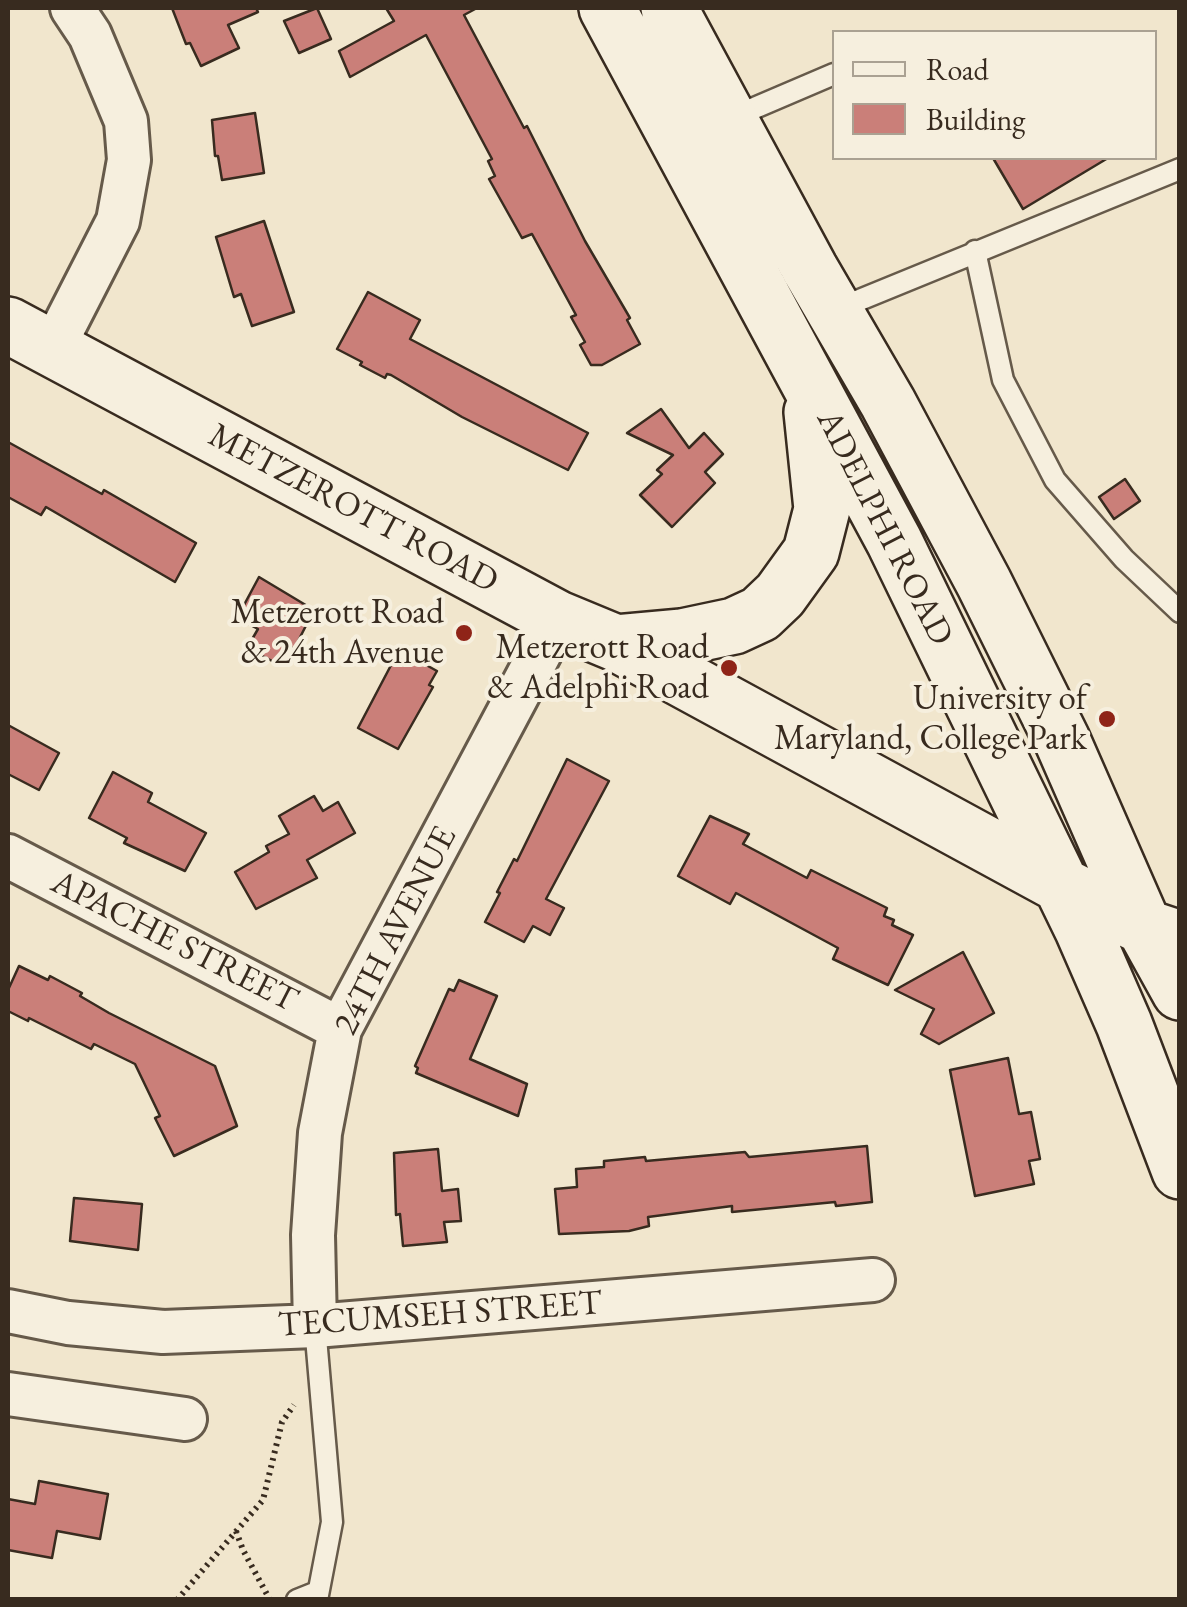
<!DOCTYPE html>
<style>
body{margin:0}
#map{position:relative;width:1187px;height:1607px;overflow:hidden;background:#f1e6cd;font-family:"EB Garamond",serif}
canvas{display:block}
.frame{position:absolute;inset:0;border:10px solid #382b1f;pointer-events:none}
.legend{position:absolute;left:832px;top:30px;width:325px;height:130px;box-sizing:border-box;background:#f6efde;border:2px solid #aaa192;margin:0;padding:12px 18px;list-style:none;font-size:30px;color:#382b1f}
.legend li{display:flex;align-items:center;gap:20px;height:50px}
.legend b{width:50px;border:2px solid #aaa192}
</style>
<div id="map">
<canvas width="1187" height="1607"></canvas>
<div class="frame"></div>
<ul class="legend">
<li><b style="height:12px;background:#f6efde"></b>Road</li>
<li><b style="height:28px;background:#ca7f79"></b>Building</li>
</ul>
</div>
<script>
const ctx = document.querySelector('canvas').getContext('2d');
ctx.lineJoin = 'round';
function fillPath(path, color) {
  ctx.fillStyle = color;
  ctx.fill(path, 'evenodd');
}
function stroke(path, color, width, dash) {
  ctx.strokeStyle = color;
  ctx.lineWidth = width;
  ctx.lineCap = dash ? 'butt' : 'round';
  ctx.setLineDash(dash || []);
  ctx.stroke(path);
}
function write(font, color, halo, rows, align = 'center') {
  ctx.font = font + ' "EB Garamond",serif';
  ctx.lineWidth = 8;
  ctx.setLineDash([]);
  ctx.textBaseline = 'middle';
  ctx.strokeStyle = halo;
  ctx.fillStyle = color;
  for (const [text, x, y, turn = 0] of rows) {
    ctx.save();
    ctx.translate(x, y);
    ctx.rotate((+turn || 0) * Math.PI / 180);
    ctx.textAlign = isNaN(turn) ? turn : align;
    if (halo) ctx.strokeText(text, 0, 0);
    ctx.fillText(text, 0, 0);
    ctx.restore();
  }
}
const building = new Path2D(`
 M172,8H256L258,12L228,25L239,48L201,66L190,43L186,44Z
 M317,8L331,39L299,53L284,21Z
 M386,8H477L464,15L524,128L527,126L585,241L630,318L627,320L640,344L602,365H591L580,345L585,342L571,317L576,315L532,234L522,238L489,179L495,176L488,161L492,159L426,35L350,77L339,51L394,21Z
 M255,113L264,173L222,180L218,156H215L212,120Z
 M993,158H1108L1023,209Z
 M264,221L294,312L252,326L241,294L234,297L216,237Z
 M368,292L420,320L410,339L588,433L568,470L462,417L391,375L387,374L385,378L360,365L362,362L337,349Z
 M661,409L689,448L704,433L723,454L705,472L715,483L672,527L640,495L662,474L657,470L673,455L627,433Z
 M8,442L102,494L104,490L196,543L175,582L46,507L41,515L8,497Z
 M1125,479L1140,501L1114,519L1099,497Z
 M259,577L314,610L294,649L286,644L276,663L247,648L258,629L237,618Z
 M399,650L437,671L429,685L433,687L398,749L358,728Z
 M8,725L59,753L39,790L8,774Z
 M567,759L609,781L546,899L564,908L550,935L533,926L524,942L485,922L500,893L497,892L514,859L517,861Z
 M113,772L152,793L148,802L206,833L185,871L124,843L127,838L89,818Z
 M314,796L323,811L338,802L355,833L307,860L317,878L256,909L235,872L269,852L266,846L289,834L279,816Z
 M710,816L749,834L743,844L807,878L811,870L887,908L884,916L894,920L892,925L913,935L888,985L833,959L838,948L736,893L730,904L678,876Z
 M963,952L994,1013L939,1044L921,1034L934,1009L895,990Z
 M19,966L48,980L50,976L82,993L80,996L109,1013L215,1066L237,1126L174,1156L155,1118L160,1116L135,1064L94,1044L91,1049L29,1018L28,1021L8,1011V990Z
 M459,980L497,996L470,1059L527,1084L518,1116L416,1073L418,1068L415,1066L449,989L454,991Z
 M1008,1058L1019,1114L1031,1112L1040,1159L1029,1161L1034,1184L975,1196L950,1070Z
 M867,1146L872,1202L836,1206L835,1202L732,1212V1206L648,1217L649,1226L629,1231L559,1234L555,1189L577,1187L576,1169L604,1167V1161L645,1157L646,1161L745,1152L749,1157Z
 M438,1149L442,1191L458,1189L461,1221L444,1222L447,1242L403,1246L400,1214L396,1215L394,1153Z
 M74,1198L142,1204L138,1250L70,1241Z
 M39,1481L108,1494L100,1539L57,1531L52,1558L8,1550V1499L35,1504Z`);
const path = new Path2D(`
 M236,1531L243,1550L270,1600
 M177,1600L263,1500L282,1422L294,1405`);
const lane = new Path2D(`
 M731,118L834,74
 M975,251L1003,380L1055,480L1124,559L1180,612
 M835,310L1180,169
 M315,1326L332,1522L317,1600
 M297,1600L317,1592`);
const street = new Path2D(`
 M53,348L118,221L129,160L126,121L90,35L72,8
 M8,856L340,1029
 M8,1311L68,1323L163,1332L315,1326L873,1280
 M315,1326L313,1235L320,1133L340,1029L558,619
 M8,1394L185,1419`);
const secondary = new Path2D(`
 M607,8L894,541L1083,930L1124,1024L1180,1171
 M669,8L810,269L888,403L984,583L1062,740L1144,927L1180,992
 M8,325L558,619L616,643L1063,886L1144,927L1180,939
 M616,643L682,637L734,626L760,614L780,595L811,552L822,509L812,412`);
const markers = [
 [464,633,10,"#8f2418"],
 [729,668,10,"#8f2418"],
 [1107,719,10,"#8f2418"]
];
const streetNames = [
 ["METZEROTT ROAD",353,509,28],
 ["ADELPHI ROAD",884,528,63],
 ["24TH AVENUE",396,931,-63],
 ["APACHE STREET",174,942,27],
 ["TECUMSEH STREET",440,1315,-4]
];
const poiNames = [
 ["Metzerott Road",444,613],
 ["& 24th Avenue",444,653],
 ["Metzerott Road",709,648],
 ["& Adelphi Road",709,688],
 ["University of",1087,699],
 ["Maryland, College Park",1087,739]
];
fillPath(building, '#ca7f79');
stroke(building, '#382b1f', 2.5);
stroke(lane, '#665a4a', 25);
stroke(street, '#665a4a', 48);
stroke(secondary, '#382b1f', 60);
stroke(path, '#382b1f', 6, [2.5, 5]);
stroke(lane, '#f6efde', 20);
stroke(street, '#f6efde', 42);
stroke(secondary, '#f6efde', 55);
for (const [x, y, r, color] of markers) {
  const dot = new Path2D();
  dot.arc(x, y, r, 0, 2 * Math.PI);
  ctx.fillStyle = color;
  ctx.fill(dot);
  stroke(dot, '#f6efde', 4);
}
write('35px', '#382b1f', '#f6efde', streetNames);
write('35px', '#382b1f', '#f6efde', poiNames, 'right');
</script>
